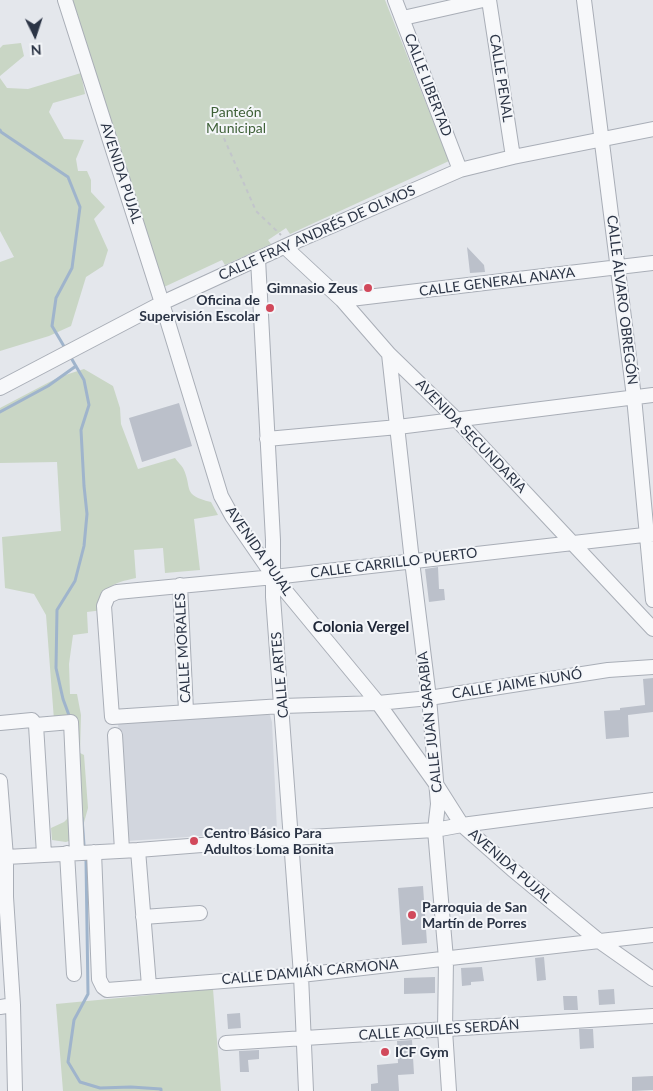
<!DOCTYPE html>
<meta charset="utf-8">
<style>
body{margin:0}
#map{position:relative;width:653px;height:1091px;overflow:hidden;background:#e4e7ec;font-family:Lato,sans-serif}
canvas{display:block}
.north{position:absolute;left:10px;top:10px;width:50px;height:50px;-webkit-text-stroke:4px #f4f6f9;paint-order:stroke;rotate:176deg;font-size:14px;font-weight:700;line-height:20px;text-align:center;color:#2b3445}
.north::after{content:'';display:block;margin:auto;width:18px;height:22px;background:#2b3445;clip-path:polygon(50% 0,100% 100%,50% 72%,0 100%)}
</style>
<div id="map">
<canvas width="653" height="1091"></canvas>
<div class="north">N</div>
</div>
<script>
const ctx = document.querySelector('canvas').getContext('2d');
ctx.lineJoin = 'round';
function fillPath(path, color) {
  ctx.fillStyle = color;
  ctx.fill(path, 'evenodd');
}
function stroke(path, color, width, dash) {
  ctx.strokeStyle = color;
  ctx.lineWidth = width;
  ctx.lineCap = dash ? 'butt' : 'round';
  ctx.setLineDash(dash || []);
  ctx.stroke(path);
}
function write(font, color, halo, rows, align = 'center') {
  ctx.font = font + ' Lato,sans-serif';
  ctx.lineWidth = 4;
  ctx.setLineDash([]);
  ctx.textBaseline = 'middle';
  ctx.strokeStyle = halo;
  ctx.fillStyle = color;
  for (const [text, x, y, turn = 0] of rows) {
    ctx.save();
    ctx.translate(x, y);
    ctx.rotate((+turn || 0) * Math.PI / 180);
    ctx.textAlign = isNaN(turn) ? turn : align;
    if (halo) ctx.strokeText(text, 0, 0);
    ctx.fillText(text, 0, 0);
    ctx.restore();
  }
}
const built = new Path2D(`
 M266,713L270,715L272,722L277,831L127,841L118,723Z`);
const green = new Path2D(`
 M71,0H385L449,161L290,234L286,228L268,240L271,244L225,265L222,260L164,287L133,194Z
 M21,43L24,56L0,76V48L3,45Z
 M81,73L85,94L53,103L49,112L64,139L84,140L76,159L78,171H87L91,180V192L105,207L94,219L108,250L103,266L86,277L71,326L49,336L0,351V262L14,257L0,231V78L7,88L28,89Z
 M84,369L113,386L120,408L121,424L138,469L175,458C177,461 181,465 183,468C193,488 181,495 211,502L218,515L194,519L200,570L165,573L163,548L134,550L136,578C111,584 108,583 103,610L87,612L88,633L73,635L69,664L70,694H77L81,715L80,753L84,755L88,808L80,837L66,842L52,840L51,828L64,822L67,819L74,786L67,724L54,720L46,615L34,594L5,588L2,537L61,531L57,462L0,463V408L59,377Z
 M213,989L221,1091H63L56,1004Z`);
const stream = new Path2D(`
 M0,130L1,132L68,177L80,207L72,268L56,298L52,326L65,348
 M70,356L84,380L89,405L81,430L84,486L87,514L84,546L75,581L57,610L56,668L63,699L70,718
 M0,412L48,386L76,366
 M82,818L84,845
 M86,860L88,994L74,1020L68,1062L80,1082L100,1088L131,1087L161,1089V1091`);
const building = new Path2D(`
 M467,247L484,265L485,272L470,273Z
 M179,403L192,446L142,462L129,418Z
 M438,567L439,589H444L445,600L429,602L425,569Z
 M653,678V712L628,715L629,737L606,739L604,711L620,710V708L645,705L643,679Z
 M423,886L427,943L402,945L398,888Z
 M544,957L546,980L537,981L535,958Z
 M482,967L484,981L471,982V985L462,986L461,968Z
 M435,977V993L404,994V978Z
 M614,989L615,1004L599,1005L598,990Z
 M563,996H577L578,1010H564Z
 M240,1013L241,1028L228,1029L227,1014Z
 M579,1029H593L594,1048L580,1049Z
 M412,1040L414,1074L398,1075L399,1091H371V1084L378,1083L377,1065L398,1063L397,1041Z
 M259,1050V1059L248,1060L249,1072H240L239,1051Z
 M653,1076V1090L632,1091V1077Z`);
const path = new Path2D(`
 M213,108L223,136L256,211L281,235`);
const minor = new Path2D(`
 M65,0L162,303L221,496L232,516L274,577L378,703L436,784L462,825L512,869L599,941L653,979
 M395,0L460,170
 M489,0L513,157
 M584,0L634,397L653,600
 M403,18L483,0
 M285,247L342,300L389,354L457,420L653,629
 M258,259L273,540V597L301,975L306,1091
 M342,300L653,263
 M389,354L412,561L429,698L438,804L435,830L446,959L445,1030L449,1091
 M0,388L162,303L290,244L460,170L513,157L653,129
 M267,439L398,427L653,395
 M653,534L274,577L117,592L108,596L104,606L112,717L282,706L378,703L429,698L608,670L653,667
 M180,585L186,711
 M0,723L32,720L36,725L71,722L77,853
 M36,725L44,854
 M115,735L122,850
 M0,781L6,857V897L13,1005L15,1091
 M138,850L149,986
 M94,852L99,979L103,987L107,990L301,975L653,935
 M67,853L74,974
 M6,857L138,850L291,838L435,830L462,825L653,800
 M143,917L200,913
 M0,1007L13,1005
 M226,1043L653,1016`);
const markers = [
 [368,288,5,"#d1495b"],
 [270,308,5,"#d1495b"],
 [194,841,5,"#d1495b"],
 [412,915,5,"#d1495b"],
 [385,1052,5,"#d1495b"]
];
const streetNames = [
 ["CALLE PENAL",501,78,81],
 ["CALLE LIBERTAD",428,85,69],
 ["AVENIDA PUJAL",121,173,72],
 ["CALLE FRAY ANDRÉS DE OLMOS",317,233,-24],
 ["CALLE GENERAL ANAYA",497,282,-7],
 ["CALLE ÁLVARO OBREGÓN",622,300,83],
 ["AVENIDA SECUNDARIA",471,436,46],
 ["AVENIDA PUJAL",259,551,55],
 ["CALLE CARRILLO PUERTO",394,563,-7],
 ["CALLE MORALES",183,648,-93],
 ["CALLE ARTES",280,675,-95],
 ["CALLE JAIME NUNÓ",517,684,-9],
 ["CALLE JUAN SARABIA",430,722,-96],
 ["AVENIDA PUJAL",510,866,41],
 ["CALLE DAMIÁN CARMONA",310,972,-5],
 ["CALLE AQUILES SERDÁN",439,1030,-4]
];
const parkNames = [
 ["Panteón",236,112],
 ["Municipal",236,128]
];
const poiNames = [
 ["Gimnasio Zeus",358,288,"right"],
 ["Oficina de",260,300,"right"],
 ["Supervisión Escolar",260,316,"right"],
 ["Centro Básico Para",204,833],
 ["Adultos Loma Bonita",204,849],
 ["Parroquia de San",422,907],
 ["Martín de Porres",422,923],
 ["ICF Gym",395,1052]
];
const neighbourhoodNames = [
 ["Colonia Vergel",361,627]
];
fillPath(built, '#d2d6de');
fillPath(green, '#c9d6c5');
stroke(stream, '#9fb4cc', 3);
fillPath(building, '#bbc0ca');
stroke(minor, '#a9aeb7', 16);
stroke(path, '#c2c5cb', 2, [4, 4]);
stroke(minor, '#f7f8fa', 14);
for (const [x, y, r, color] of markers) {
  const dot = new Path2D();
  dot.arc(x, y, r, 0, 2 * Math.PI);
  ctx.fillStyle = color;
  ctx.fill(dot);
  stroke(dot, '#f4f6f9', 2);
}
write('14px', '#2b3445', '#f4f6f9', streetNames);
write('14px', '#3f6138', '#f4f6f9', parkNames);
write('bold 14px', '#2b3445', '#f4f6f9', poiNames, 'left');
write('bold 15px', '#1d2536', '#f4f6f9', neighbourhoodNames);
</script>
